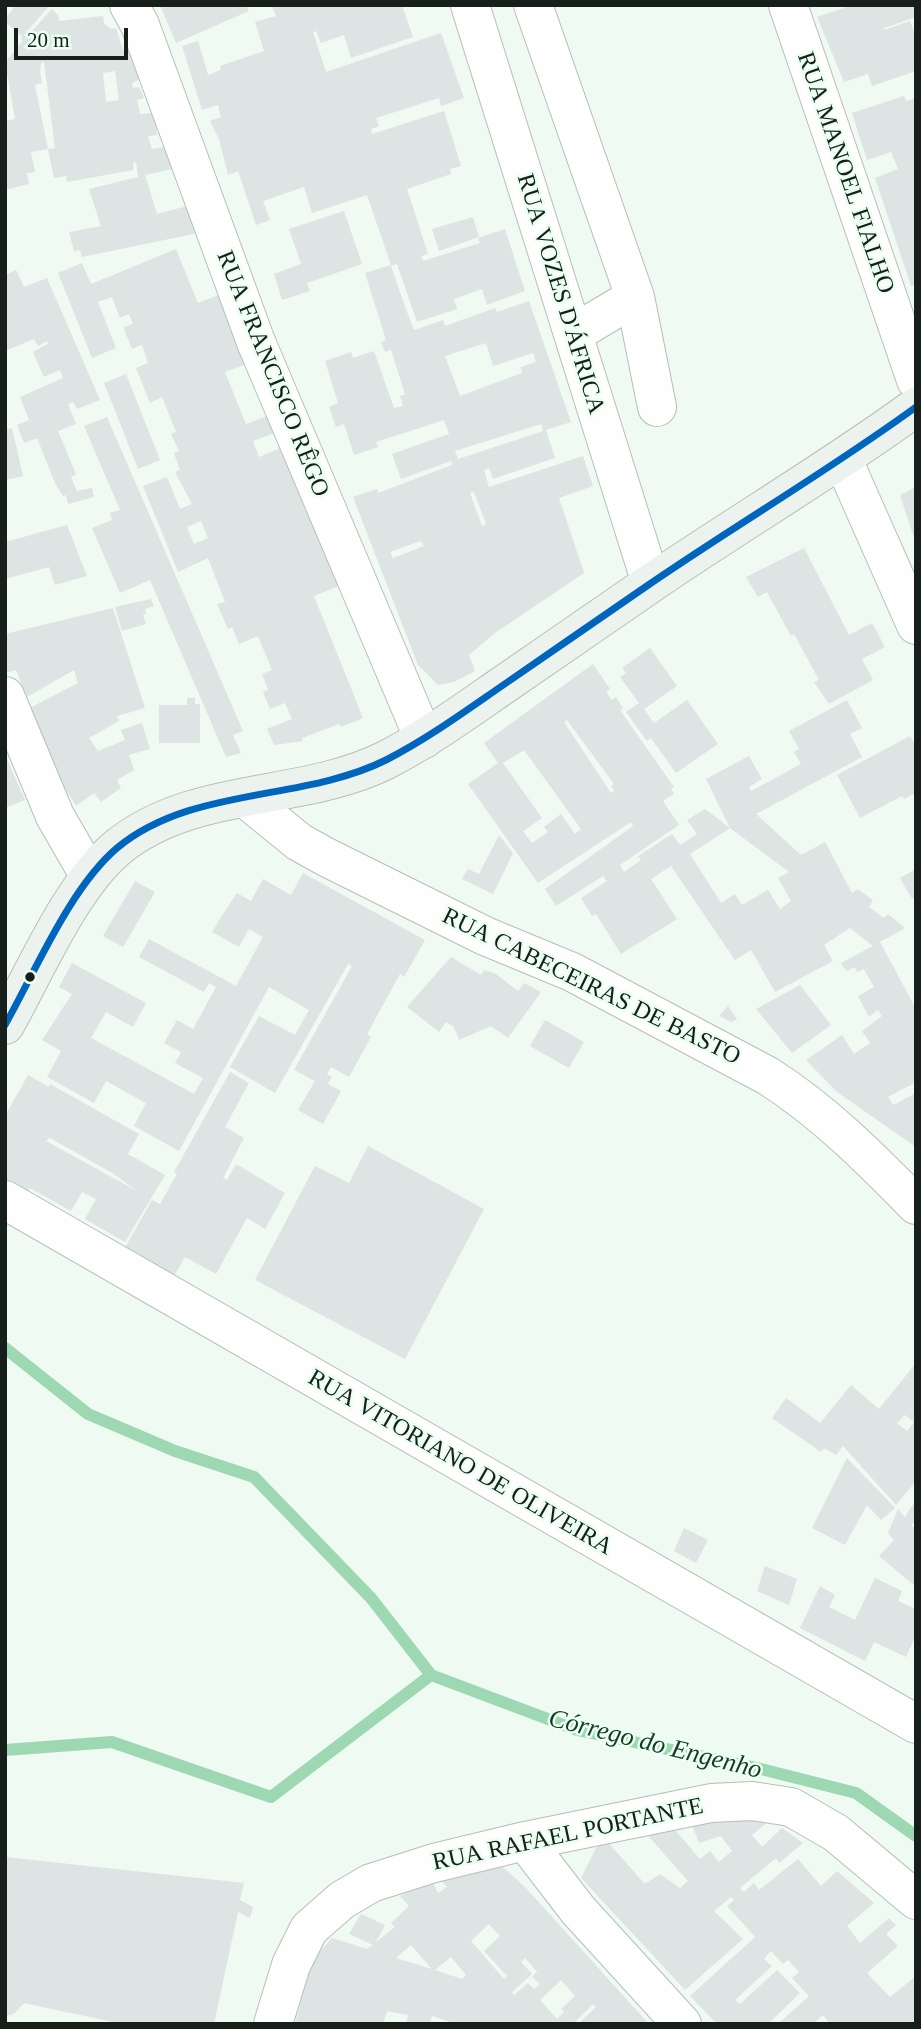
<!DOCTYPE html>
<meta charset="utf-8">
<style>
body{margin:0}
#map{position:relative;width:921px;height:2029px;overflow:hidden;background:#effaf2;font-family:"Times New Roman",serif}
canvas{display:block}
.frame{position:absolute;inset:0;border:7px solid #171f1a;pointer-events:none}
.scale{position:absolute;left:14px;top:28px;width:114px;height:32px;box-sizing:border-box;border:4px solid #171f1a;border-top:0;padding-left:9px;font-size:21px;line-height:24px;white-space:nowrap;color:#171f1a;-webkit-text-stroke:5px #eafff1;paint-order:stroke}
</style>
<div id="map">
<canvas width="921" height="2029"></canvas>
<div class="frame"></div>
<div class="scale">20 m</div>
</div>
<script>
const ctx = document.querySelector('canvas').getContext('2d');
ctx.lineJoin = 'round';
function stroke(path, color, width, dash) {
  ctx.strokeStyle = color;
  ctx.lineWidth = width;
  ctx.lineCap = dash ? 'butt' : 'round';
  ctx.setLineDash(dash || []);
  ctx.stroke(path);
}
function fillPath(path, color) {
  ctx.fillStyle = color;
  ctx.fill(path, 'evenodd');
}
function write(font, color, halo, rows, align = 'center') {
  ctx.font = font + ' "Times New Roman",serif';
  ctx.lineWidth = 5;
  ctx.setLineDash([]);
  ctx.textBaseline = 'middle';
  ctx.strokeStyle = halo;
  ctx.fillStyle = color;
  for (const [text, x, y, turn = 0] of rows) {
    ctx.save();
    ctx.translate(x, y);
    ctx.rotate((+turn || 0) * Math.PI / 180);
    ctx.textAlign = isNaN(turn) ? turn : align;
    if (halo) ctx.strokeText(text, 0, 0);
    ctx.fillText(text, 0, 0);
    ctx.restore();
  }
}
const stream = new Path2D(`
 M5,1348L88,1414L175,1451L254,1477L371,1598L431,1675L577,1730L757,1768L856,1793L916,1836
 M5,1750L112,1742L271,1797L431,1675`);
const building = new Path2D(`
 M16,5H50L23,36L28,35L52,9L58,15L59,21L103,16L104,23L111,29L116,28L123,50L129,49L142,78L132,83L133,88L139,87L144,98L137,100L140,114L155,113L157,135L148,136L152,149L168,146L173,169L145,175L157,214L191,205L198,233L82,257L80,250L74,251L69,232L101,226L89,189L138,177L136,162L133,163V170L67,182L66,176L54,178L48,149L55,148L44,62L41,63L40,71L42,83L35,85L48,149L31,152L35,172L27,173L29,184L5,190V121L15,119L5,62L22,42L21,35L5,22V18ZM115,71L119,100L106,102L103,73Z
 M160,5H246L249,11L176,43Z
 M271,5H402L413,37L351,58L344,35L321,43L316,31L313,32L326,72L441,33L464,98L441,106L439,98L376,118L379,126L371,129L372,134L444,111L461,166L450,169L451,174L407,189L428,254L421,256L423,261L480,243L478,238L505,229L525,291L487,305L482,289L454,299L457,309L417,322L397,264L391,266L407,312L414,330L443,320L445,326L495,308L497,312L529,301L571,422L546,430L555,458L493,479L489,468L484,470L489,487L583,456L593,486L559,498L584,573L495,633L469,655L475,671L454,682L438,685L418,665L353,497L377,489L378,493L452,465L451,461L401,479L392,454L449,434L444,420L376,442L378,447L354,455L344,424L336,427L329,407L338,403L325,361L351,352L353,358L374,351L394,408L403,406L400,396L405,394L391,350L385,352L381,342L386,340L365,273L391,265L367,195L312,213L304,187L263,201L270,220L256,225L238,171L228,175L219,139L210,121L221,117L218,105L202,110L182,46L198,41L208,75L221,70L220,66L264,51L255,22L276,16ZM486,343L493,366L533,353L536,362L521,367L522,373L460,396L445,356ZM541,424L543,431L458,459L455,451ZM474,492L486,524L482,526L470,493ZM421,541L424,546L393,558L390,552Z
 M853,5H916V17L884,28V30L910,21L916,37V71L872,86L868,74L844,82L817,17Z
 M904,96L906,101L916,98V284L911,286L875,178L898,169L891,152L867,160L852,113Z
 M344,211L362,264L307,283L310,291L282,300L274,274L301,264L289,229Z
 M473,217L479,237L439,251L432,229Z
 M176,249L198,303L221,294L249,363L225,372L239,407L246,424L270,415L277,432L253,441L259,457L283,447L339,586L314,596L363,718L341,727L339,724L302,738L303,741L274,745L267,729L292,719L285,703L270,709L263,692L268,690L262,674L272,670L258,636L239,644L232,627L228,629L217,604L225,602L208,558L178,572L143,486L167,477L180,509L192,504L175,472L180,470L174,453L179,451L171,434L176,432L162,397L150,403L136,368L148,363L142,345L132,349L125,332L124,327L133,324L129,314L120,318L112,297L98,302L116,348L92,358L58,273L82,263L91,284ZM201,521L208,538L194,544L187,527Z
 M16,270L24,287L47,278L100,400L77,409L73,402L68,404L76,424L58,431L76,474L71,477L77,491L92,488L94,497L68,504L66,495L63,496L55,483L37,438L24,443L17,425L29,420L20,397L63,378L60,370L44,377L33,352L48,344L47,341L38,346L34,339L5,351V275Z
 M126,374L160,460L138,469L104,383Z
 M107,417L243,731L233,735L241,753L226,757L150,580L120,593L92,528L112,520L110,513L120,510L84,426Z
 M12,428L23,476L5,480V430Z
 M916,487V544L900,495Z
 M67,525L87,576L55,585L49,567L5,579V542Z
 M804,548L849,635L872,623L885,647L862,659L873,680L829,704L814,682L819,680L794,634L791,636L767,592L758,597L746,577Z
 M151,599L154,606L145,609L146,613L143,615L146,624L122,631L115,607Z
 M113,608L145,708L117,716L119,721L89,738L98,751L125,740L121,730L142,723L150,749L129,755L134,770L117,780L121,788L101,802L94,793L76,806L49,762L24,711L78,683L74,670L27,697L16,670L5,673V634Z
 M650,648L677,686L644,709L654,723L687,700L718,744L676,773L651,738L647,741L626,712L639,703L620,677L626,673L622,668Z
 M593,664L610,689L606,692L612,700L616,697L623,708L620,710L674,787L671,789L674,794L663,801L679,825L620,865L624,872L641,860L638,856L672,834L680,845L697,834L687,820L705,809L730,828L706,779L749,756L762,779L749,787L751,791L801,764L794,752L799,749L789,731L847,700L862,728L850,734L862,757L756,814L801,855L825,842L852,893L858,889L873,900L869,907L884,918L888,914L905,928L880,942L916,1009V1082L888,1097L893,1105L916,1093V1147L837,1092L806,1060L842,1035L854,1054L870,1043L862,1031L882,1016L878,1010L869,1017L858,996L874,987L864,969L857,972L855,967L846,971L841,963L873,946L850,928L824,945L833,961L775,992L751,950L735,960L671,866L651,879L677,919L621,954L596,914L592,916L581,898L607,881L603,876L556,906L545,889L633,826L631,822L538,883L468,784L498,763L484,743ZM567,720L614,784L611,786L614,791L611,793L564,722ZM524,750L581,829L575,834L561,814L544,827L548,832L532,843L523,831L542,818L503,763ZM730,828L789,872L778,878L791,901L780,909L768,890L742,905L735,894L721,903L690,854Z
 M187,698H195V704H200V743H159V705H187Z
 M910,736L916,746V793L904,799L902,796L860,818L837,775Z
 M5,755L25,800L7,807L5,803Z
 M499,835L513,853L493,894L462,879L468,869L479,874Z
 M916,869V896L912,899L900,878Z
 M303,873L425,940L404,977L400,974L367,1034L371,1037L349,1077L331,1067L327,1074L332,1077L328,1084L341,1091L323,1124L298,1110L315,1081L294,1070L352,966L348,964L275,1093L230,1067L259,1016L295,1035L309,1010L269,987L179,1151L134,1126L146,1103L106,1081L94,1103L47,1077L61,1051L42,1040L72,994L59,987L72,963L146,1003L133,1027L106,1012L91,1038L194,1094L203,1078L175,1063L181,1052L164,1043L177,1020L193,1029L216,987L209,983L204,992L139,957L149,939L236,986L263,937L249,929L239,947L212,932L223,914L237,893L251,901L263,879L291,895Z
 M135,881L155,892L123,947L103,936Z
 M451,957L481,975L485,970L496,974L518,991L524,983L541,992L508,1038L491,1026L459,1040L454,1027L446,1022L439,1032L407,1007Z
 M800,985L831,1025L792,1053L756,1009Z
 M728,1006L737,1019L731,1022L719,1016Z
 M545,1020L584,1042L569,1068L530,1046Z
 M230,1072L249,1083L225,1127L244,1138L223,1178L227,1180L236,1164L285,1193L265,1229L247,1218L216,1274L185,1257L173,1278L123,1251L152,1200L160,1204L177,1174L174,1172Z
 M28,1075L49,1087L50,1084L139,1134L128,1154L165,1175L125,1242L85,1219L96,1199L82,1192L71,1211L30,1188L27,1196L5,1179V1116ZM50,1138L114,1174L137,1191L46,1141Z
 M368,1146L484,1209L405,1359L255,1280L315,1166L349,1183Z
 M916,1363V1481L896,1505L843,1446L836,1455L824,1448L821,1452L772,1418L786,1398L820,1423L851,1385L879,1409ZM905,1415L914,1422L907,1431L897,1423Z
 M847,1458L895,1508L881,1520L867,1505L845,1545L812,1528Z
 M916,1500V1520L911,1525L916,1530V1587L879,1556L894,1540L888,1533L898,1509L905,1517Z
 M684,1528L708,1540L696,1563L674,1551Z
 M765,1566L797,1579L789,1605L757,1591Z
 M875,1578L902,1591L898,1601L916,1609V1635L906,1657L874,1642L865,1661L800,1628L820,1586L835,1595L829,1607L855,1620Z
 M690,1820H770L752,1835L762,1847L782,1828L803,1843L779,1863L776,1858L740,1888L744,1892L754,1883L759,1890L798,1859L821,1886L837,1871L874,1903L847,1926L860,1943L889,1918L896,1925L886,1934L898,1946L867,1973L890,1997L916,1976V2024H830L823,2015L813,2024H778L809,1996L792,1978L799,1972L788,1960L783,1964L771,1951L764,1959L772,1966L735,2000L740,2004L777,1970L800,1993L768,2024H717L690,1996L755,1937L727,1906L734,1900L731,1897L714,1911L743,1939L685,1990L581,1878L596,1848L606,1840L645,1884L660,1874L680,1888L688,1881L642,1829L670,1824L700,1859L710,1851L719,1862L732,1851L721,1836L699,1843Z
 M5,1857L244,1883L240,1900L253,1907L250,1918L238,1912L214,2024H122L24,2003L14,2014L5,2016Z
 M474,1862L503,1867L526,1888L649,2024H578L596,2007L593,2004L573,2024H457L432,2016L430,2024H406L408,2015L387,2011L383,2024H295L313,1954L317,1955L332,1938L367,1949L373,1945L349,1934L361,1914L385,1925L376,1942L395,1927L391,1923L409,1906L400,1896L432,1881L438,1893L447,1887L439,1878ZM489,1924L500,1936L484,1951L507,1976L504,1979L471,1941ZM411,1945L432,1969L396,1958ZM451,1957L466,1975L462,1979L435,1970ZM525,1958L537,1972L532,1977L540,1984L534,1989L528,1983L514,1995L512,1992L532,1974L521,1962ZM561,1980L575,1996L561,2009L564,2012L557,2019L540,2000Z`);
const street = new Path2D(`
 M129,5L140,25L256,342L424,739
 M470,5L651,583
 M533,5L635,297L657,407
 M788,5L916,380
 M573,334L635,297
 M843,460L916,625
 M5,696L55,816L89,875
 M245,798L299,842L326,857L485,936L572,972L768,1076C823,1111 870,1158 916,1205
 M5,1200L916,1724
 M525,1841L578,1910L682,2024
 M273,2024L291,1965L309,1929L342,1900L371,1883L434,1863L525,1841L711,1803L752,1801L791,1807L836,1833L916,1900`);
const secondary = new Path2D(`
 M5,1025C36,970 70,888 117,848C192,786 302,802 386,760C425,740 460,715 496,690C544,657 593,623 641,590C732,527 827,472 916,407`);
const bus1 = new Path2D(`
 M5,1025C36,970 70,888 117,848C192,786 302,802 386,760C425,740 460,715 496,690C544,657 593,623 641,590C732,527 827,472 916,407`);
const markers = [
 [30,977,6,"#171f1a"]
];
const streetNames = [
 ["RUA MANOEL FIALHO",845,173,71],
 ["RUA VOZES D'ÁFRICA",560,294,73],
 ["RUA FRANCISCO RÊGO",272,374,68],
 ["RUA CABECEIRAS DE BASTO",591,987,26],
 ["RUA VITORIANO DE OLIVEIRA",460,1463,30],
 ["RUA RAFAEL PORTANTE",568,1835,-12]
];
const waterNames = [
 ["Córrego do Engenho",655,1745,14]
];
stroke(stream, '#9ed8b3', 12);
fillPath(building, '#dee3e3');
stroke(street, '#b6bfb8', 40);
stroke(secondary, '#b6bfb8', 40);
stroke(street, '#fdfefd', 38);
stroke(secondary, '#ecf3ef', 38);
stroke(bus1, '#0065bd', 7);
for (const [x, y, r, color] of markers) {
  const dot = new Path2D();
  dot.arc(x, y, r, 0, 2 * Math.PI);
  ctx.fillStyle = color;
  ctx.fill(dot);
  stroke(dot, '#eafff1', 2.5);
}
write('24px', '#171f1a', '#eafff1', streetNames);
write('italic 26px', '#183a26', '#eafff1', waterNames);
</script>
